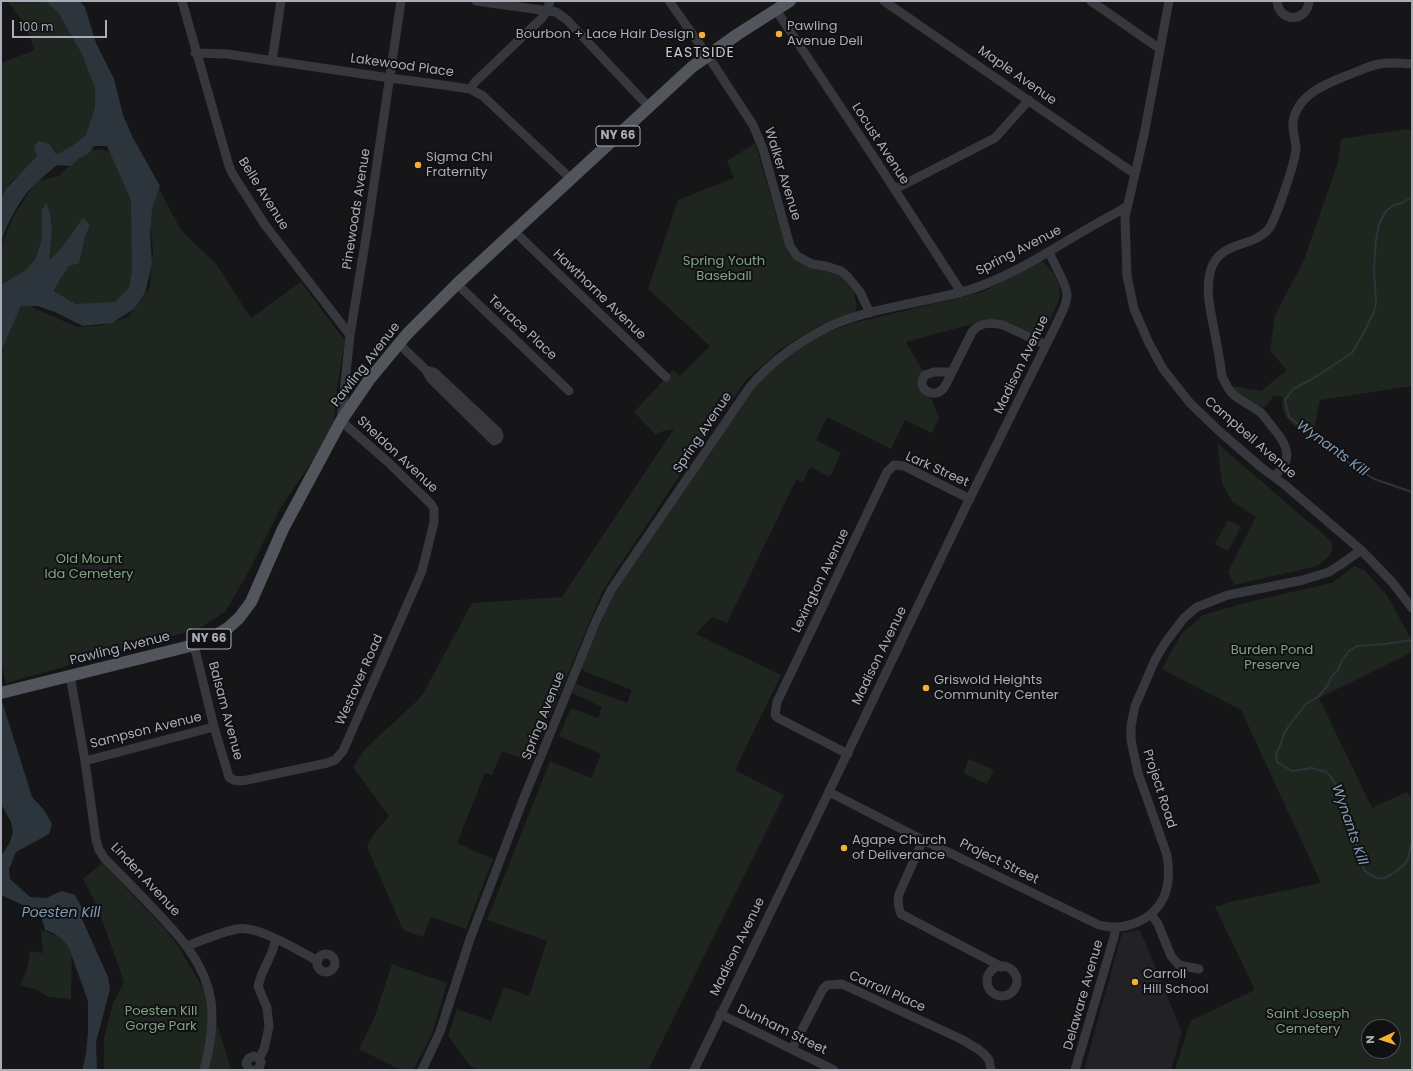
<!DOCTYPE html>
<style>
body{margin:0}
#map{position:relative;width:1413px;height:1071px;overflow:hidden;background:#161618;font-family:Poppins,sans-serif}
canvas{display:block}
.frame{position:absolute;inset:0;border:2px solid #a8adb8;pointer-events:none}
.north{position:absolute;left:1361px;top:1019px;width:40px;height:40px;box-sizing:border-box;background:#111113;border:1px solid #4d4f55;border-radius:50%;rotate:267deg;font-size:11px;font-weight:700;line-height:16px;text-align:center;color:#a8adb8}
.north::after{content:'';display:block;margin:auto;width:14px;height:18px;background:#f2b134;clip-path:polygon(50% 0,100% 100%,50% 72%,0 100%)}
.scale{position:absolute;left:12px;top:20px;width:95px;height:18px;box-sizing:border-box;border:2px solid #a8adb8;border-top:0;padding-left:5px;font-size:12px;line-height:14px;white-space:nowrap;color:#a8adb8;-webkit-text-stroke:3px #111113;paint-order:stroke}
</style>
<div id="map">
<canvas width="1413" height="1071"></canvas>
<div class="frame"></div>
<div class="north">N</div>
<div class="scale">100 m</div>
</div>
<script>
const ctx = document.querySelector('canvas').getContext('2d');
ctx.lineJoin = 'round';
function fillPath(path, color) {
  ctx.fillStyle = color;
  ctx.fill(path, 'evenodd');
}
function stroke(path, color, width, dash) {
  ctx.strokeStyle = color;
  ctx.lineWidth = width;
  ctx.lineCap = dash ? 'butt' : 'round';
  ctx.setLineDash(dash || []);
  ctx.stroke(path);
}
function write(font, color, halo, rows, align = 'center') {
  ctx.font = font + ' Poppins,sans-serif';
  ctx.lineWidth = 4;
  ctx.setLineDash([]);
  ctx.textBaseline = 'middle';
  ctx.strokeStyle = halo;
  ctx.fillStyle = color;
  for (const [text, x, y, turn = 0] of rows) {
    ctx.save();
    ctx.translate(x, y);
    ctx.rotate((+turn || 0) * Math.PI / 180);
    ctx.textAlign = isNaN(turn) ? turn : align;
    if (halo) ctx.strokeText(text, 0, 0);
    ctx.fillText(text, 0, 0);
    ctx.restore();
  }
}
const built = new Path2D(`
 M1140,930L1182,1032L1171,1070H1084L1122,933Z`);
const green = new Path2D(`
 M7,1H48L61,14L82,50L96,87L98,109L87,136L59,155L38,159L10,183L1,202V63L35,50L24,23Z
 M1407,129L1412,132V386L1320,400L1315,425L1318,442C1302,430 1277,420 1283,397L1273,395L1271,400L1264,408L1239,394L1232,386L1261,391L1287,370L1270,351L1275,315L1304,260L1338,162L1341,139Z
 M755,143L787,251L797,261L839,273L854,293L857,308L854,314L821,325L782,348L747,379L702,442L603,590L531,762L502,751L492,775L485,773L457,843L493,859L466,929L431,917L423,937L403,930L367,847L373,835L389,816L353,767L354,766L365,749L419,699L424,692L472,603L562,597L674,429L663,431L656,435L634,412L673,370L680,376L710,346L648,289L678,200L734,178L727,161Z
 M99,149L125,155L136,187L135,268L129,289L114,304L76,306L56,294L49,261L1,287V246L14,216L36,181L59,176L82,152Z
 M140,154L181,230L216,264L251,318L301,282L345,341L337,387L334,425L311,463L281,507L250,569L226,611L198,629L6,683L1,663V354L6,335L18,301L77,327L100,326L128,317L150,287L153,250L148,204Z
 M1041,261C1050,265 1061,283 1060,294C1060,298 1049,323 1046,328C1044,332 1040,333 1038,337L979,322L906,342L924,373L922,392L932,400L939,418L932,433L905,420L891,449L827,417L816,440L841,453L830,477L810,467L803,482L796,480L727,623L712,617L696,634L781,675L735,770L784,795L648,1070H478L470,1066L448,1036L457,1009L491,1021L504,987L529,996L547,941L487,920L550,761L591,778L601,754L559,736L571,708L598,718L602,707L572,693L576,684L627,703L632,690L586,672L581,668L613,594L758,382C780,362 805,342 833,330C838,328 844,327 850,324L982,292Z
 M1217,443L1331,541C1337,552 1325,560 1317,566L1234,585L1228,572L1256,517L1232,501L1222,483Z
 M1228,520L1241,527L1228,551L1215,544Z
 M1354,566L1364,570L1386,594L1412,640V652L1319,698L1372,808L1407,792L1412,800V1070H1175L1188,1028L1192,1020L1255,990L1215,907L1230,902L1321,883L1241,710L1162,669L1181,634L1203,615L1248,602L1332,583ZM1369,1027H1393V1051H1369Z
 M969,759L994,770L987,784L963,773Z
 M102,863L166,930L178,946L203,988L218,1027L231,1070H104V1038L113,1003L124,982L98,908L83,879Z
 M41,930L72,942L71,999L48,997L36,989L20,986L27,969L30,951L43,953Z
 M392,964L447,983L432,1034L413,1070H401L359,1049L374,1019Z`);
const water = new Path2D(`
 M45,1H79L85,7L96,43L114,79L123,115L132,136L160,186L152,209L150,233L152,264L145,293L134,309L112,323L83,326L55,312L37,306H21L1,351V285L26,270L36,258L42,239V211L46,202L50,213L52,230L49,260L60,250L83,218L90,225L85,236L79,263L69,266L60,279L54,291L75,304L115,302L129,288L132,271L131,200L107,146H94C89,155 86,154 78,159C76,161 73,164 71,166L57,165C48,173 39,180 31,188C19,201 4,228 1,245V199L5,190L37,156L34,146L39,141L49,144L55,153L58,154L72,146L86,135L95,108V88L82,54L58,12Z
 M1,698L32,797L44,810L52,824L49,834L16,852L9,869L10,879L30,897L46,898L62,891L75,895L81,906L82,919L108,977L110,989L96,1042L97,1070H83V1066L86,1054L88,1032V1001L69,948C63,938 56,934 45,930L41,915L34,910L1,895V856L10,842L13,832L11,822L1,804Z`);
const stream = new Path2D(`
 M1412,197L1402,203L1394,205L1386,211L1379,224L1376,240L1374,268L1376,303L1373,314L1362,336L1352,353L1312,379L1293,389L1285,400L1289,417L1346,461L1374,479L1412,492
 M1412,640L1384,644L1357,646L1349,651L1342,660L1338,670L1331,677L1328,685L1318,697L1306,704L1290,724L1284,734L1280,746L1276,755L1277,762L1292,771L1312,768L1326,772L1332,778L1340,792L1364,870C1377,880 1382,882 1395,872C1399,869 1405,865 1407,861C1409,855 1410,848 1412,842`);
const minor = new Path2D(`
 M182,1L229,166L232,173L265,225L350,335
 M476,1L556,12L567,20L649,107
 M669,1L708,56L753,125L763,149L790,246L797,256L812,264L826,266L841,271L848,277L860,292L870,313
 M884,1L1135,174
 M1091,1L1160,49
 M1169,1L1144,135L1125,217L1127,276L1134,309L1148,341L1163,369L1190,403L1219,431L1262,468L1285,485L1361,550L1392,582L1412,608
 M1277,1C1279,23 1307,23 1309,1
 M776,10L875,159L961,292
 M195,53L227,54L390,78L443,85L470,89L483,96L571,179
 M272,61L281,1
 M470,89L475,82L542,18L547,10L550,1
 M895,189L995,138L1029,100
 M515,232L666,377
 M457,284L569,391
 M398,343L426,370L431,379L494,441L498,439L499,436L498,432L434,372L426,370
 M934,372H952C949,378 947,384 943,389C932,400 915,387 925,375Z
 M952,372L972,332C980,322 991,322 1003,325L1046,345
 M1274,476C1294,460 1288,446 1274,429C1269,423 1265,417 1260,412C1252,406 1241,401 1234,395C1228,390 1225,383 1222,376C1220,360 1217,345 1214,329C1210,308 1205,289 1211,269C1220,240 1256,248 1270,227C1277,215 1295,163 1296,149C1296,140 1292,131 1293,122C1297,95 1325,84 1348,75C1357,72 1368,66 1379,64C1390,62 1401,63 1412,64
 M194,645L214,727L229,777C234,782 241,781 247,780L327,763L335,760L343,751L422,571L434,522V509L431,504L388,462L341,421L350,335L367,231L401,1
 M70,675L85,761L96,840L99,850L105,859C120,874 135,889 150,905C176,932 205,961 211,1001C214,1024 210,1048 204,1070
 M848,754L778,718L775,715L777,702L887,472L894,465L904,466L970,499
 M85,761L214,727
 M829,792L923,840L1099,925C1125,932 1155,920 1165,894C1170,881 1169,868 1167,855L1138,773L1131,740V726L1135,706L1155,660L1165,643L1184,618L1197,607L1228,595L1303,580L1329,572L1340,565L1361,550
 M923,840L899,894C897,902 898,907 901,914L1002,967
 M1151,914L1158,924L1171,956L1179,965L1199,969
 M187,946C203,940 221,932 237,929C258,925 299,951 318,961
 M317 963a9 9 0 1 1 18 0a9 9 0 1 1-18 0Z
 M987 981a15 15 0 1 1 30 0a15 15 0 1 1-30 0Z
 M720,1014L834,1070
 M792,1049L823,989L827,985L842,984L961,1039L978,1049L984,1054L989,1060L991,1070
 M259,1059L264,1049L269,1027L267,1008L258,986L261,976L272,952L276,939
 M251,1070L248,1068L246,1063L249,1058L254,1056L259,1059L261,1062L259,1068L255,1070
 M422,1070L440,1032L470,939L523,800L596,621L611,590L749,388C770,362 799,342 828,327C857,313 891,308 921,301C942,297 963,293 983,285C1030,267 1071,236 1116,213L1127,206
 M694,1070L823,804L967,504L1056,325C1060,316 1067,305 1067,295C1067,285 1053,262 1049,252
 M1075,1070L1114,937L1116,927`);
const major = new Path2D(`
 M1,693L194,645L218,634L228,628L239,618L251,602L283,529L341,421L369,380L407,334L457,284L692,67L738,34L790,1`);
const markers = [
 [779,34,4,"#f2b134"],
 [702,35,4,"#f2b134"],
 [418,165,4,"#f2b134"],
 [926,688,4,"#f2b134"],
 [844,848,4,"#f2b134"],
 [1135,982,4,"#f2b134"]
];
const shields = [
 [618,136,44],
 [209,639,44]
];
const shieldNames = [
 ["NY 66",618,136],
 ["NY 66",209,639]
];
const poiNames = [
 ["Pawling",787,27],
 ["Avenue Deli",787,42],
 ["Bourbon + Lace Hair Design",694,35,"right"],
 ["Sigma Chi",426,158],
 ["Fraternity",426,173],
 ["Griswold Heights",934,681],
 ["Community Center",934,696],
 ["Agape Church",852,841],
 ["of Deliverance",852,856],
 ["Carroll",1143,975],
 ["Hill School",1143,990]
];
const streetNames = [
 ["Lakewood Place",402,66,8],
 ["Maple Avenue",1017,76,35],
 ["Locust Avenue",880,144,57],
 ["Walker Avenue",782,174,73],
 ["Belle Avenue",263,194,58],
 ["Pinewoods Avenue",357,209,-81],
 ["Spring Avenue",1019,251,-27],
 ["Hawthorne Avenue",599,295,44],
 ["Terrace Place",522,328,43],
 ["Pawling Avenue",366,365,-52],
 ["Madison Avenue",1022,365,-64],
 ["Spring Avenue",703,433,-56],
 ["Campbell Avenue",1250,438,41],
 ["Sheldon Avenue",397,455,43],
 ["Lark Street",937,470,24],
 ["Lexington Avenue",821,581,-64],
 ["Pawling Avenue",120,649,-14],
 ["Madison Avenue",880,656,-64],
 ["Westover Road",360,680,-66],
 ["Balsam Avenue",225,711,75],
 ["Spring Avenue",544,716,-68],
 ["Sampson Avenue",146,731,-14],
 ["Project Road",1159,789,72],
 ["Project Street",999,862,26],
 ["Linden Avenue",145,880,47],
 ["Madison Avenue",738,947,-64],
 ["Carroll Place",887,992,24],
 ["Delaware Avenue",1084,995,-74],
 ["Dunham Street",782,1030,26]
];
const parkNames = [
 ["Spring Youth",724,262],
 ["Baseball",724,277],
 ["Old Mount",89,560],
 ["Ida Cemetery",89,575],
 ["Burden Pond",1272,651],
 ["Preserve",1272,666],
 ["Poesten Kill",161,1012],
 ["Gorge Park",161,1027],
 ["Saint Joseph",1308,1015],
 ["Cemetery",1308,1030]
];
const neighbourhoodNames = [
 ["EASTSIDE",700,53]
];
const waterNames = [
 ["Wynants Kill",1332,449,36],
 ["Wynants Kill",1349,825,71],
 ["Poesten Kill",61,913]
];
fillPath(built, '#222225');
fillPath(green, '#1e261f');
fillPath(water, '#2c353c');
stroke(stream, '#2c353c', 2);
stroke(minor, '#37383d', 9);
stroke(major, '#53555c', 12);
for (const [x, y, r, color] of markers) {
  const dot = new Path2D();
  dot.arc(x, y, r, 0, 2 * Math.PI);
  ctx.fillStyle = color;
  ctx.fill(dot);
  stroke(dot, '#111113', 1.5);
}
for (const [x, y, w] of shields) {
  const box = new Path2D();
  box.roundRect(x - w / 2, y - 10, w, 20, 3);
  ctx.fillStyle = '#111113';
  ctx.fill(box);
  stroke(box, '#a8adb8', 1);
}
write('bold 12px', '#a8adb8', null, shieldNames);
write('13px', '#a8adb8', '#111113', poiNames, 'left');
write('13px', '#a8adb8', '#111113', streetNames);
write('13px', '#7fa381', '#111113', parkNames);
ctx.letterSpacing = '1px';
write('14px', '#c9ccd4', '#111113', neighbourhoodNames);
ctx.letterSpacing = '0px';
write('italic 14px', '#7f9bb3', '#111113', waterNames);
</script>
